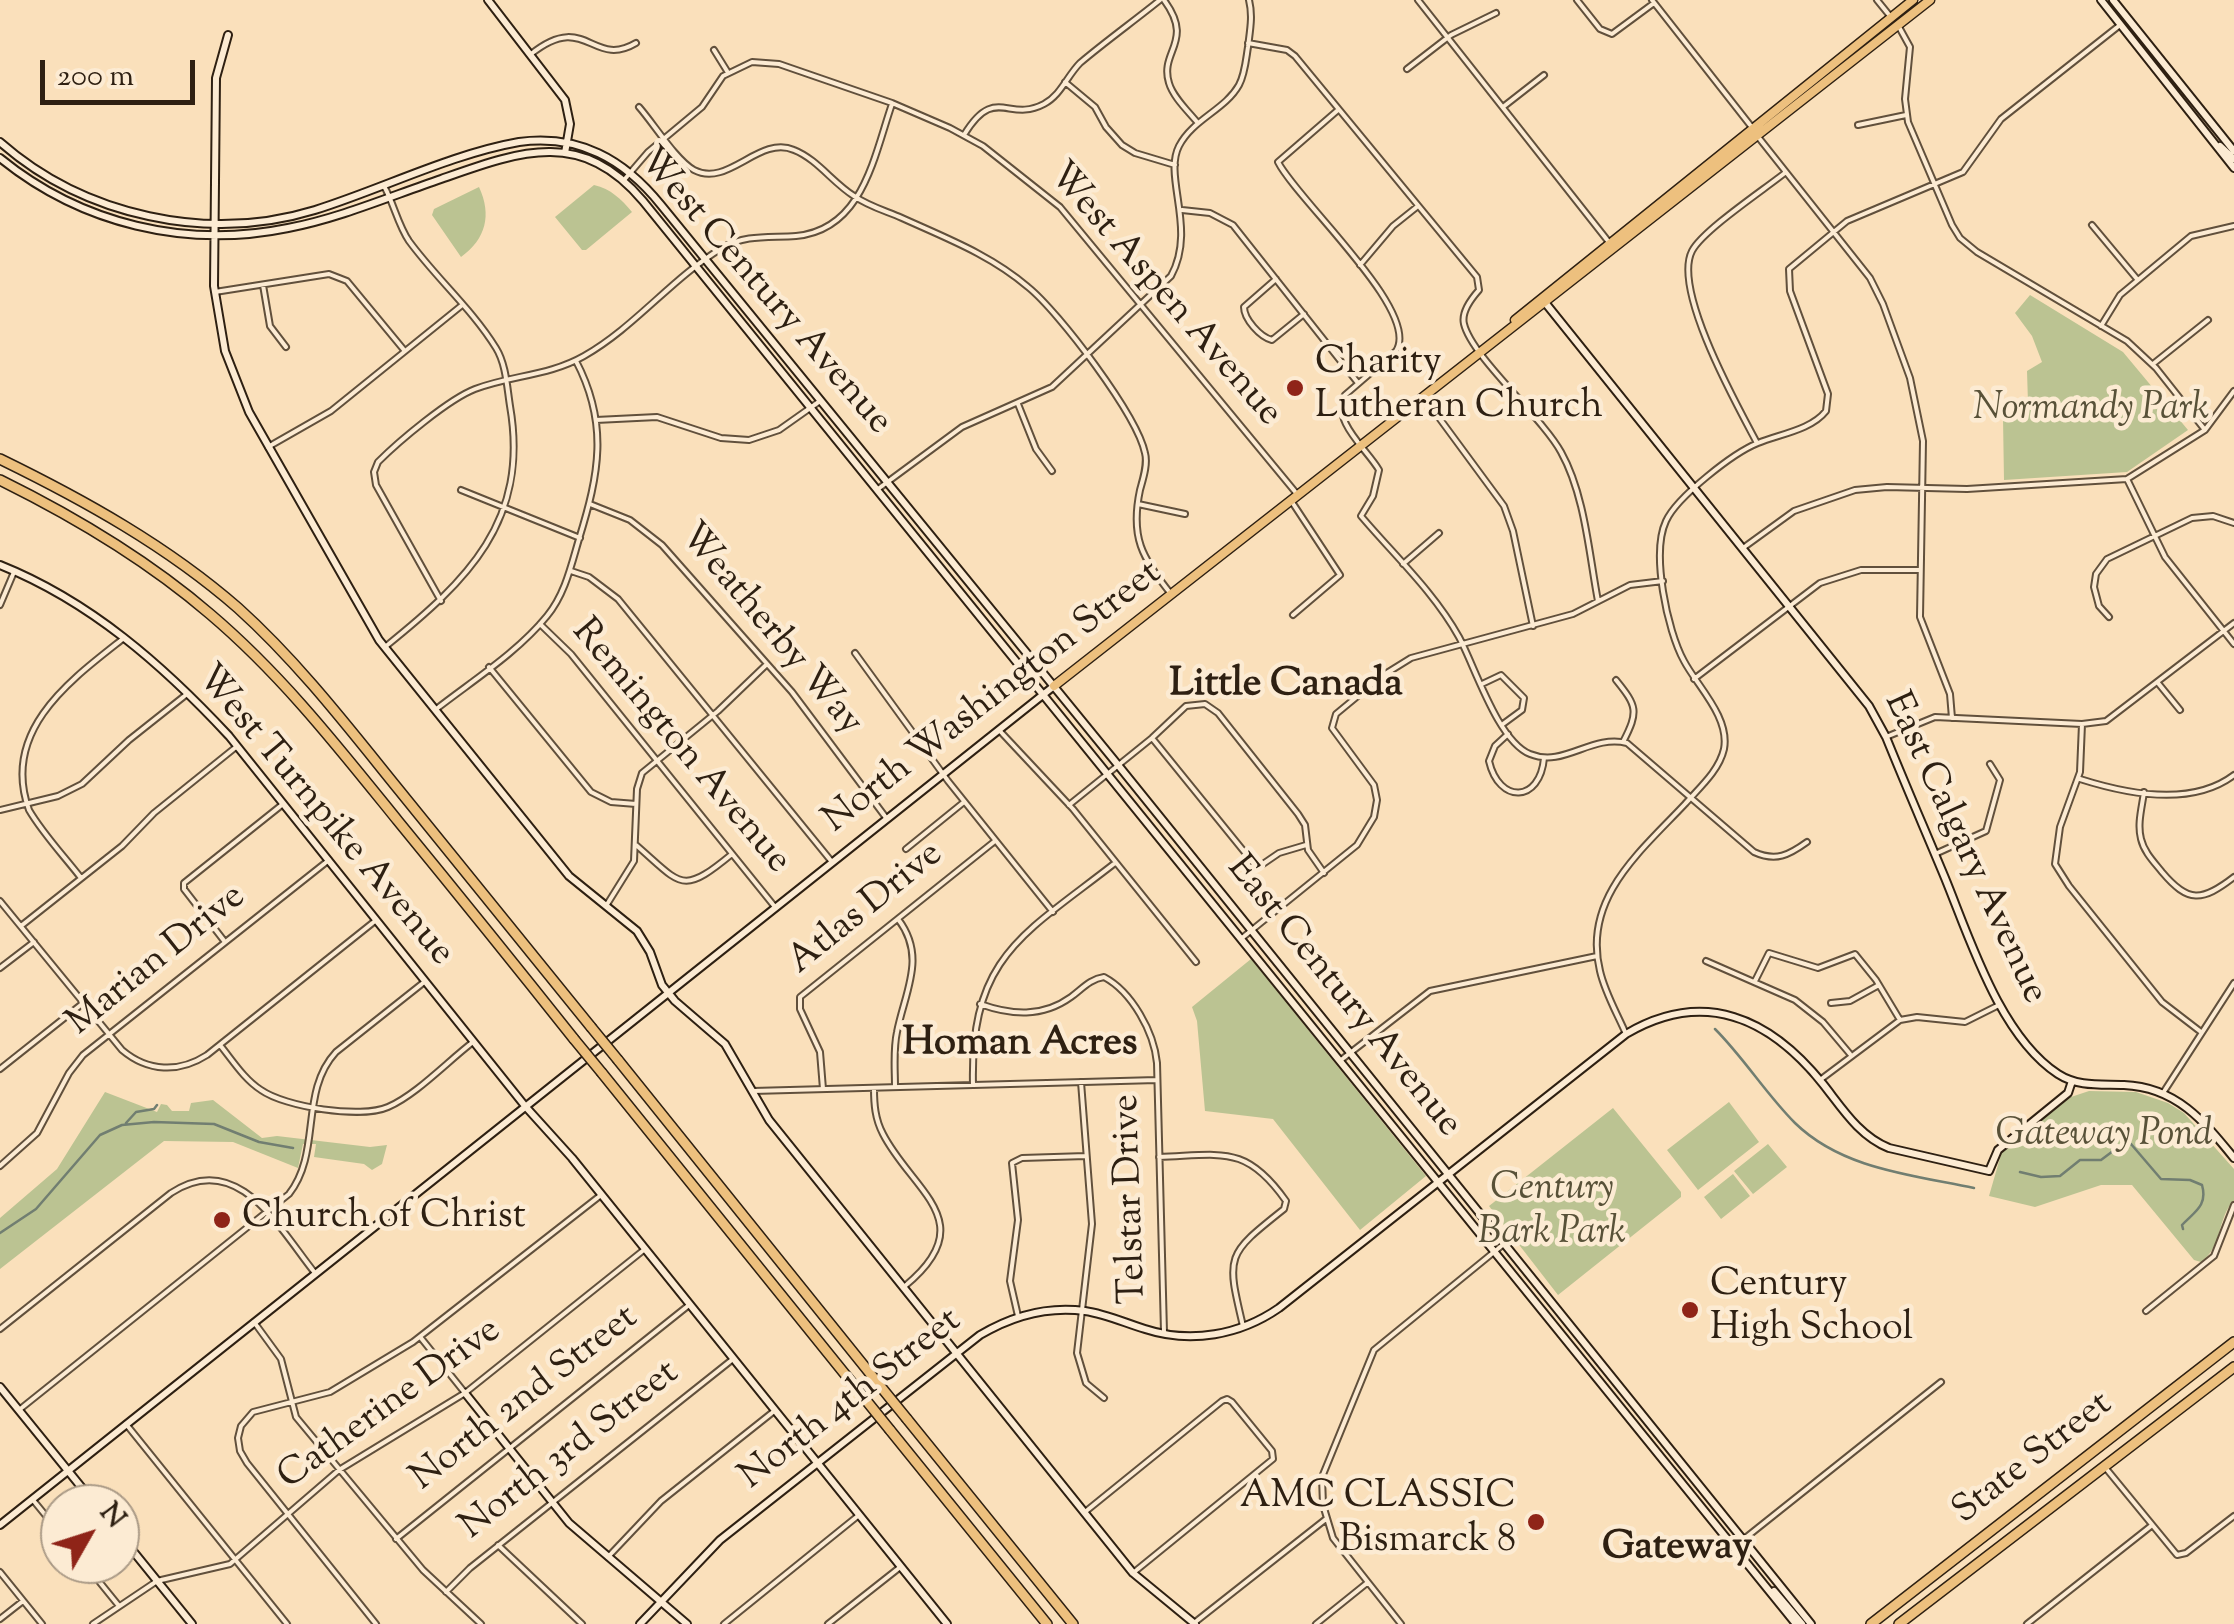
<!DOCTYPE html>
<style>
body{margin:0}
#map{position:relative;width:2234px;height:1624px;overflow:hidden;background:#fae0bb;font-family:"Sorts Mill Goudy",serif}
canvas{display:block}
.north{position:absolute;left:40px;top:1484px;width:100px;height:100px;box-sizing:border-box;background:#fcebd3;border:2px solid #aa9a86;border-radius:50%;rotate:51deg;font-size:28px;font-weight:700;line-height:40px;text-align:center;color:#2e2012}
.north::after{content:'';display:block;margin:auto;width:35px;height:45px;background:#8f2418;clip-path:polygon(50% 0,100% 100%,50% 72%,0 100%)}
.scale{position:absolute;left:40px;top:60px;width:155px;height:45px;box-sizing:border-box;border:5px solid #2e2012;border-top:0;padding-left:12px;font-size:30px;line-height:35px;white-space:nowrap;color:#2e2012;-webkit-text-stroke:8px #fcebd3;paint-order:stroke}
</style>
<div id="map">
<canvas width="2234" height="1624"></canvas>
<div class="north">N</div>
<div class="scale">200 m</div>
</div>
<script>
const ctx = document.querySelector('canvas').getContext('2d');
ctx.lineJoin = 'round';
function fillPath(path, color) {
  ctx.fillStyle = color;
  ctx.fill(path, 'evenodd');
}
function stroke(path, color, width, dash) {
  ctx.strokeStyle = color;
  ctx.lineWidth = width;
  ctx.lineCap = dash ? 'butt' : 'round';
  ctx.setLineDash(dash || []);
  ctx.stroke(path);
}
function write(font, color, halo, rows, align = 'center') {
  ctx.font = font + ' "Sorts Mill Goudy",serif';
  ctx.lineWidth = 9;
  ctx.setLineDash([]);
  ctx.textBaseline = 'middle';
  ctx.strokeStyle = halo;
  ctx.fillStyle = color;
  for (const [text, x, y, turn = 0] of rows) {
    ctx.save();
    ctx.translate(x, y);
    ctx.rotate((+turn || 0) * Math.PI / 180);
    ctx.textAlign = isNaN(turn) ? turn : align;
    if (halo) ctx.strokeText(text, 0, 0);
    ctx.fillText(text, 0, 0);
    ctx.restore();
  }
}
const green = new Path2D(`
 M594,185C611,189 621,199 632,212L586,250H582L555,217Z
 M479,187C492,215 486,239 461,257L432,215L434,209Z
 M2030,295L2123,352L2188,430L2127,472L2004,480L2003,418L2010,415L2016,405L2028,403L2027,371L2042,362L2032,336L2015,313Z
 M1251,959L1426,1176L1360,1230L1273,1119L1205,1111L1197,1021L1192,1007Z
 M2089,1091L2136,1092L2168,1103L2184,1113L2234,1169V1200C2217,1218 2223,1246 2201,1262L2194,1260L2132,1185H2101L2035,1207L1989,1196L2002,1151L2071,1097Z
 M105,1092L157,1112L161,1104L167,1105L172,1111H189L191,1103L213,1100L262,1138L277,1136L370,1147L387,1145L382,1164L372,1170L364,1164L314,1157L316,1144H303L298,1168L233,1142L164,1141L0,1269V1218L57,1169Z
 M1729,1102L1759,1142L1698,1190L1667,1150Z
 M1613,1108L1681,1192V1197L1558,1295L1489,1206Z
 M1768,1144L1787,1167L1753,1194L1734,1171Z
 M1733,1174L1750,1196L1721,1219L1704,1197Z`);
const stream = new Path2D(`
 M1715,1029C1744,1058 1766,1094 1795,1123C1842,1169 1912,1175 1974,1188
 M126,1123L136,1112L154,1109L157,1105
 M2020,1172L2041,1177L2060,1176L2080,1160H2101L2121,1145L2131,1144L2161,1179L2190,1180L2202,1185C2208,1206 2194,1212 2182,1225L2183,1229
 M0,1233L36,1209L100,1135L122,1125L154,1122L214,1124L259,1142L293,1148`);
const street = new Path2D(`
 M1164,0C1195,42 1159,51 1169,83C1173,97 1188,111 1197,122
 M1418,0L1608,241
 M1577,0L1600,29L1612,34L1654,3
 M1652,0L1754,130
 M1877,0L1890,16
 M1899,27L1910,47L1905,99L1908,122L1952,225L1960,238L1977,252L2127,341L2156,368L2205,430
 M1248,43L1287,50L1295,56L1477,277L1479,290C1471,299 1461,312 1464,324C1472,357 1542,417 1561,452C1585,495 1589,554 1598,601
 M714,50L727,71
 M531,54C586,10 592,69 636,43
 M1407,69L1451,35L1496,13
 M1065,82L1095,107L1106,127L1122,145L1135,153L1175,165
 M639,107C654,124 676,160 694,170C728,188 759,135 794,150C817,159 833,183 854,196C868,206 886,211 902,218C946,238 991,255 1028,287C1059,312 1137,415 1145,453C1148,464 1143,479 1140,490C1130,537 1142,558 1171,594
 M1503,107L1544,75
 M1338,110L1278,162C1297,200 1422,312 1396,351L1345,395C1331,421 1366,448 1379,470L1373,496L1361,516C1394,555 1434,592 1459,637C1475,667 1498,741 1530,754C1564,768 1591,734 1627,743L1754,852C1776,862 1789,855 1807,842
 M1858,125L1906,115
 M964,135C995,84 1008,123 1044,104C1061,95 1067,76 1080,63C1106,41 1134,21 1160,0
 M1759,138L1870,278L1883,304L1910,378L1923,441L1920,617L1950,694L1952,718
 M624,180L648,152L702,107L723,76L752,62L779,64L892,103L950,128L983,146L1060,207L1297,494
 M384,186C394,204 398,225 409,241C436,278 472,309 496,348C506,364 507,387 510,406C530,521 467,581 385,647
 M1182,210L1210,213L1233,225L1358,383
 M2092,225L2137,279
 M1360,265L1393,226L1418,206
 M1276,279L1244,307C1244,319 1260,337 1272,340L1304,314
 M263,285L270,326L286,347
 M215,292L329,274L347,281L404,350
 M2101,326L2120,295L2191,236L2234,226
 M2153,364L2208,320
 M1423,396L1504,506L1513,531L1533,626
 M1018,404L1036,449L1052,471
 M596,420L657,417L721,438L749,440L779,430L820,401
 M1757,443C1738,407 1672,290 1692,251C1703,230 1765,189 1786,172
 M268,447L331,411L461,306
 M2127,479L2165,557L2234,644
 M878,489L962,427L1052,387L1171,276C1197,229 1163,177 1179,146C1193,119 1225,110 1239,85C1245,74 1246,59 1248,47C1250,30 1253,16 1249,0
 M461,490L580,538
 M1292,502L1340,575L1293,615
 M590,504L630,520L662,545L792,692L887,819
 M1138,504L1185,514
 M1743,548L1794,511L1855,490L1887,487L1967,489L2127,479L2205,430L2234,391
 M1403,564L1439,533
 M571,571L589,577L618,599L832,862
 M441,601L376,485L374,472L378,462C399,441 449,399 475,389C512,375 549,376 584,356C635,327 672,278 722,248C746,234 770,238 796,236C863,230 874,156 892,104
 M0,605L14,572
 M2109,617L2099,606L2094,587L2096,574L2107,559L2192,518L2213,516L2234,523
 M540,624L571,654L775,907
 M855,653L948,781L1053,912
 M489,667L591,792L611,802L636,804
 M1694,679L1820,583L1861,570H1920
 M1616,680C1637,706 1639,711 1623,742
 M2158,683L2180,710
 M1482,684L1501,675L1524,698L1522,710L1503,724
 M435,710C472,681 517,653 547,616C565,594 571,566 579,539C599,474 609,424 576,361
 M2082,724L2080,772L2060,827L2055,864L2069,886L2162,1002L2201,1032
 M999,730L1073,809L1196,962
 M1508,734L1495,746L1489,761C1499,804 1540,803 1544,758
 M1886,737L1935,717L2082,724L2106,721L2234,623
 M1152,738L1255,865L1260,866L1279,853L1306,845
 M2080,779C2127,794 2192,807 2234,775
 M2144,792C2142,807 2137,824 2141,839C2144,852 2154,862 2162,872C2188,903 2202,902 2234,877
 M1069,805L1152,738L1186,706L1205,704L1218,713L1298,814L1305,825L1308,850L1324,873
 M0,810L58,796L82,784L129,740L187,694
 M636,845C682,885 681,896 732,854
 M906,849L964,802
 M1935,854L1986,831L2000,780L1990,764
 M81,878C64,856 43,834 29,810C0,730 72,679 124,638
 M0,901L122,1050C148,1072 179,1073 207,1055L375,921
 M606,906L634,861L637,789L642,773L718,711L767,664
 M21,926L122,846L154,813L236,747
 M1242,938L1357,845L1374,817L1377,800L1374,785L1332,728L1336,714L1382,676L1411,658L1573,614L1630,585L1663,581
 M225,942L184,889V883L283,804
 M1706,961L1795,1000L1823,1022L1850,1054
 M0,968L34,942
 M1755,981L1769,953L1818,968L1855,954L1876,980L1900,1020
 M1831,1003L1850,1001L1879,985
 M980,1004C1011,1015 1042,1018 1071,997C1082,989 1090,979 1104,977C1132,992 1154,1032 1157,1063L1164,1332
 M1626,1034C1617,1013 1605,993 1600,971C1582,898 1641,851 1685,804C1699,788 1719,771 1724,749C1730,717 1697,686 1684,661C1667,630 1651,553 1666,521C1677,497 1733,453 1758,443C1780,434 1811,430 1826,411L1828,394L1790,291L1789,269L1847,221L1963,172L2001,119L2120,25
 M220,1045C233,1061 244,1079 261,1090C285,1107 361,1119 388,1107C416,1095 448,1061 473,1042
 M1341,1060L1430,991L1597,956
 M0,1069L82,1004
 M1820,1080L1900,1020L1917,1017L1965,1022L1999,1005
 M1081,1082L1092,1224L1077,1353L1086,1383L1104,1398
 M973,1085C970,956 1023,935 1115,863
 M895,1087C895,1069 893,1050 897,1032C905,991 927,957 898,919
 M874,1088C874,1104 875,1119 883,1134C912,1191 983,1222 905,1286
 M823,1089L820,1052L800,1009V997L995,841
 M753,1091L1157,1080
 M2163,1093L2234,983
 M1159,1157C1222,1155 1246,1144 1286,1201L1284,1209C1226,1255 1226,1255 1243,1326
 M0,1166L37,1133L69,1073L83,1055L329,860
 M2146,1311L2214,1256L2234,1205
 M1018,1316L1010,1281L1018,1220L1012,1163L1022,1158L1086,1156
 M254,1322L281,1359L296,1417L423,1570L481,1624
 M0,1329L171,1193C238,1149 279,1228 315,1273
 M421,1338L465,1393
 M19,1410L289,1194C322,1152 299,1092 336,1052L423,983
 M126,1424L287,1624
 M2104,1466L2177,1555L2186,1553L2234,1516
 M33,1500L60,1533
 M1085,1512L1222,1401L1227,1399L1232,1402L1272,1451L1273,1459L1133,1573
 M396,1539L689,1305
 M498,1545L582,1624
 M1734,1547L1941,1382
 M608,1557L661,1501L773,1412
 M85,1564L119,1606
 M0,1572L42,1624
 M446,1592L470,1568L733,1359
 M0,1619L23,1601
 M1194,1623L1326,1519
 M93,1624L157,1581L230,1564L339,1470L465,1393L645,1249
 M376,1624L247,1463L240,1451L238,1438L241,1426L253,1412L330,1392L413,1342L601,1195
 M724,1624L859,1515
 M828,1624L899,1568
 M1316,1624L1367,1583
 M1401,1624L1333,1538L1323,1505L1322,1477L1374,1350L1505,1243
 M2027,1624L2151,1526`);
const secondary = new Path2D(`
 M488,0L565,100L570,124L565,153
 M2101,0L2234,168
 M2113,0L2234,151
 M228,35L216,78L214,286L225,351L249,412L379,640L569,876L637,931L650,952L662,985L675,1001L725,1044L769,1120L1133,1573L1195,1624
 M0,142C84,216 208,243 315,210C382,189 451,154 519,142C579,134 624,159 661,205L1118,765L1811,1624
 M2220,146L2234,159
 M0,158C81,224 186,249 288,228C340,218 391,196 441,179C518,152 581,127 643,201L1796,1624
 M1543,300L1869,706L1886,737C1905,784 1925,830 1945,878C1970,939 2000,1036 2058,1074C2078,1087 2101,1084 2124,1085C2176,1087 2204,1121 2234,1158
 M0,565C90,601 163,665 229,736L525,1106L572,1158L947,1624
 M0,1387L95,1504
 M465,1393L569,1523L687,1624
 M0,1525L1054,686
 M120,1535L192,1624
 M1774,1591L1802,1624
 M640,1624L720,1540L980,1335C1012,1316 1048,1306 1085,1311C1106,1314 1125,1323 1145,1329C1191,1344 1240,1335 1279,1308L1626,1034C1704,988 1770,1018 1823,1084C1842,1108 1859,1136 1889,1148L1989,1171L1998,1150L2068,1093L2072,1081`);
const primary = new Path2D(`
 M1515,320L1913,0
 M1054,686L1930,0`);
const highway = new Path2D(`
 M0,459C84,500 167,546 238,608C298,662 348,727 399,790C463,869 527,948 591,1027
 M0,480C75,517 146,559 210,614C282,675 339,748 398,821C457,893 516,966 574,1039
 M618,1060L881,1387
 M602,1073L865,1399
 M907,1419L1073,1624
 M890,1430L1047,1624
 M1871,1624L2234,1342
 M1899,1624L2234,1367`);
const highwayBridge = new Path2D(`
 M591,1027L618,1060
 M574,1039L602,1073
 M881,1387L907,1419
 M865,1399L890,1430`);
const markers = [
 [1295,388,10,"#8f2418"],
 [222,1220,10,"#8f2418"],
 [1690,1310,10,"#8f2418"],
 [1536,1522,10,"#8f2418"]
];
const streetNames = [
 ["West Century Avenue",763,293,49],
 ["West Aspen Avenue",1163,296,49],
 ["Weatherby Way",769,631,50],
 ["North Washington Street",994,699,-38],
 ["Remington Avenue",679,748,50],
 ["West Turnpike Avenue",323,817,50],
 ["East Calgary Avenue",1963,849,65],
 ["Atlas Drive",867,910,-39],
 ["Marian Drive",158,962,-39],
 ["East Century Avenue",1342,998,51],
 ["Telstar Drive",1133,1199,-92],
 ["North 2nd Street",526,1400,-38],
 ["North 4th Street",852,1401,-38],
 ["Catherine Drive",391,1406,-36],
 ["North 3rd Street",571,1452,-38],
 ["State Street",2034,1460,-38]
];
const poiNames = [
 ["Charity",1315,366],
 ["Lutheran Church",1315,410],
 ["Church of Christ",242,1220],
 ["Century",1710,1288],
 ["High School",1710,1332],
 ["AMC CLASSIC",1516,1500,"right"],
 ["Bismarck 8",1516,1544,"right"]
];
const parkNames = [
 ["Normandy Park",2091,412],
 ["Gateway Pond",2104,1138],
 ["Century",1552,1192],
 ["Bark Park",1552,1236]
];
const neighbourhoodNames = [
 ["Little Canada",1286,687],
 ["Homan Acres",1020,1046],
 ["Gateway",1677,1550]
];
fillPath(green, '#bbc392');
stroke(stream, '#717e71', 2.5);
stroke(street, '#61503c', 8);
stroke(secondary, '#2e2012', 10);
stroke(primary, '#2e2012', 11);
stroke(highway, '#2e2012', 12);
stroke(street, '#fcebd3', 4);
stroke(secondary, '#fcebd3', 6);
stroke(primary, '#edc07e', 8);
stroke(highway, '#edc07e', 9);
stroke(highwayBridge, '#2e2012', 12, []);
stroke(highwayBridge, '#edc07e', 9);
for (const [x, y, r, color] of markers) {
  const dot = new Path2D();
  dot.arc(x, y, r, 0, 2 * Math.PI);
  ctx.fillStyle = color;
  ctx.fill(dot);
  stroke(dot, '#fcebd3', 4);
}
write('38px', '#2e2012', '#fcebd3', streetNames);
write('38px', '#2e2012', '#fcebd3', poiNames, 'left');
write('italic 38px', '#585138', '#fcebd3', parkNames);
write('bold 40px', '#2e2012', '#fcebd3', neighbourhoodNames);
</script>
